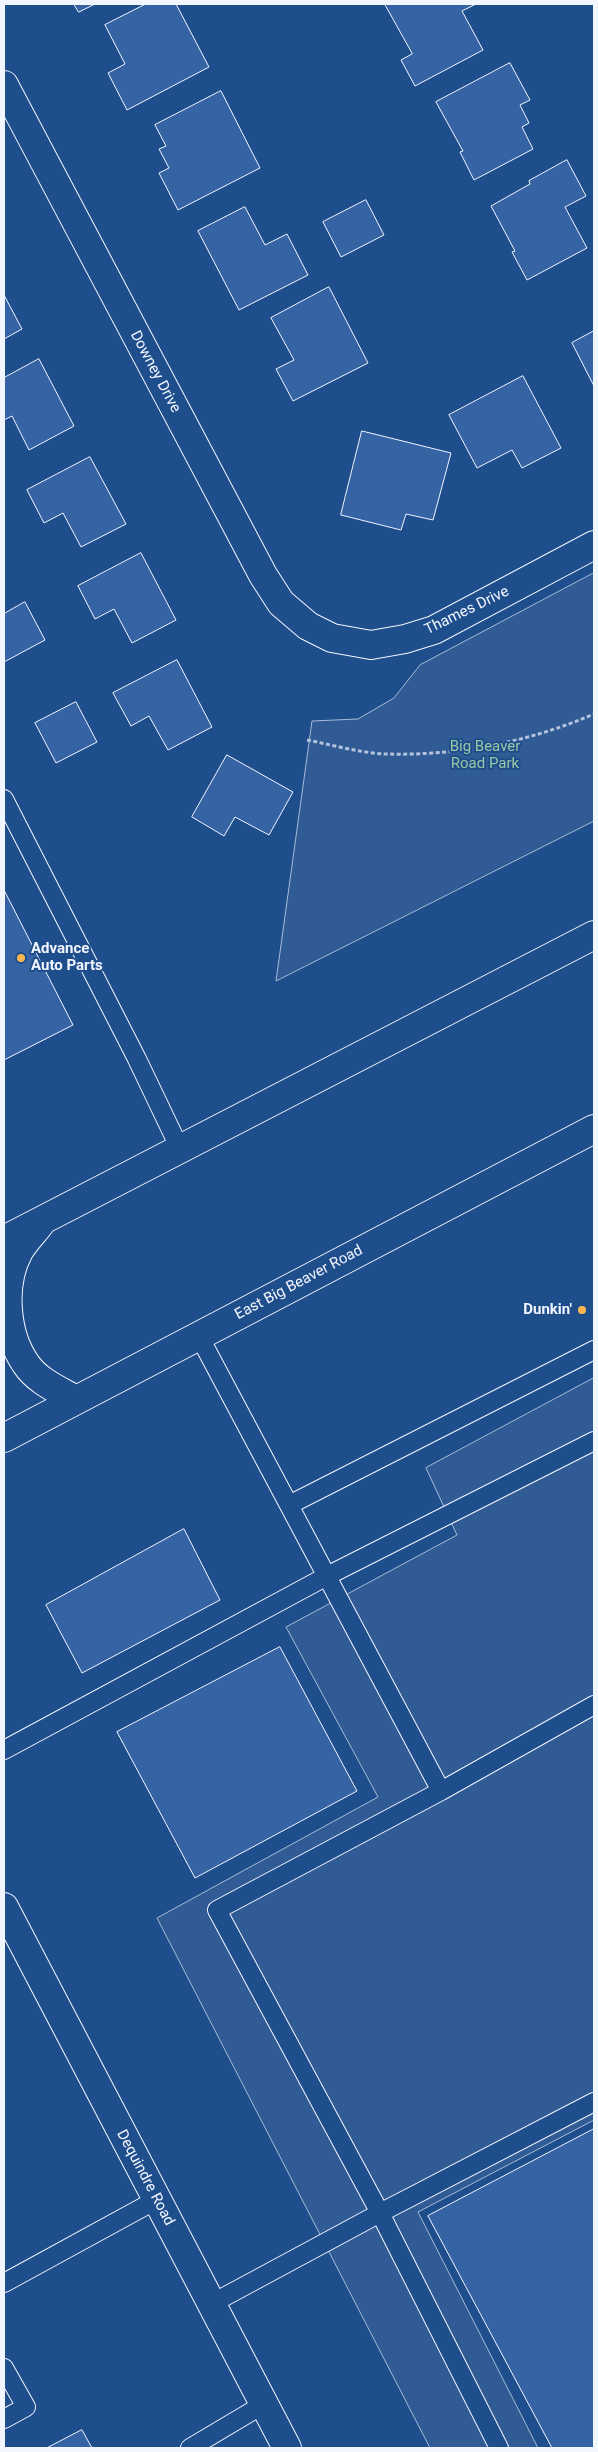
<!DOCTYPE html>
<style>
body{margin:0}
#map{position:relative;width:598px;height:2452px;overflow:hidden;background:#1f4e8c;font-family:Roboto,sans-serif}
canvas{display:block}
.frame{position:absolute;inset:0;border:5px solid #f2f6ff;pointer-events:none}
</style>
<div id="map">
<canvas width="598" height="2452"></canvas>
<div class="frame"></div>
</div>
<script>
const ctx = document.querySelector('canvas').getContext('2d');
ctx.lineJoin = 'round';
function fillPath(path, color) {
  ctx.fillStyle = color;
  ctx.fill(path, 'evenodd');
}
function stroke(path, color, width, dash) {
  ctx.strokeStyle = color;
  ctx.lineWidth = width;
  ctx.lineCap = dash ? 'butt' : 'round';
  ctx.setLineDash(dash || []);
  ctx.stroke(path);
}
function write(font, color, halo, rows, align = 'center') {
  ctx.font = font + ' Roboto,sans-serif';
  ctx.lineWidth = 4;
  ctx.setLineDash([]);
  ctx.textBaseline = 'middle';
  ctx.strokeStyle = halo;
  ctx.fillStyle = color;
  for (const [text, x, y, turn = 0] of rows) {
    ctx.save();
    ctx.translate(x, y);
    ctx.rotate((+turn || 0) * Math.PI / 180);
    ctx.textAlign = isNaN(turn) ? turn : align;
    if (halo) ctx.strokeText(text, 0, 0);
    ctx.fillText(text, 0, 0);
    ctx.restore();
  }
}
const built = new Path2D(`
 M594,573V821L276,981L312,721L358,719L394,698L420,665Z
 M594,1378V2120L418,2212L538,2448H430L157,1918L378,1797L286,1627L457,1535L426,1468Z`);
const building = new Path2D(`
 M74,4H95L79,12Z
 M146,4H176L209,67L127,110L108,73L125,64L105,25Z
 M385,4H476L462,11L483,50L415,86L401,60L412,54Z
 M510,63L530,100L520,105L529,123L522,127L533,149L474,180L460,152L463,151L436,102Z
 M221,91L260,168L178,210L159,173L169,168L159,149L166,146L155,125Z
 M567,160L586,196L565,207L587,248L527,280L512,252L515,251L491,206L530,184L529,181Z
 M366,200L384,235L341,257L323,222Z
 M245,207L265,245L287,234L308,275L239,310L198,231Z
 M329,287L368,363L293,401L276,369L294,360L271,318Z
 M4,295L22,329L4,339Z
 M594,331V386L572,343Z
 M39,359L74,426L29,450L12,416L4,420V378Z
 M523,376L561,448L522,468L512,450L477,468L449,415Z
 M362,431L451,453L433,520L406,514L401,530L341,515Z
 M90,457L126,524L81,547L63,513L44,523L27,490Z
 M141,553L176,620L132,643L114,609L95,619L78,586Z
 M25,602L45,640L4,662V614Z
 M177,660L212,727L168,750L149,716L131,726L113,693Z
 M76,702L97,742L56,763L35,723Z
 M227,755L293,792L269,835L235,817L224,836L192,817Z
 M4,890L73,1025L4,1060Z
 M184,1529L220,1600L82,1673L46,1605Z
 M280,1647L357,1791L195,1878L117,1732Z
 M594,2129V2448H552L428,2216Z
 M82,2430L92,2448H47Z`);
const path = new Path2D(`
 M307,740C333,745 360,753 386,754C457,756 529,742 594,714`);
const service = new Path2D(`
 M4,799L137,1059L180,1149
 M199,1336L441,1791L217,1910L380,2213L499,2448
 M289,1505L594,1350
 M4,1750L327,1576L594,1441
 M441,1791L594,1705
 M4,2283L156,2200
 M211,2304L380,2213L594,2102
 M4,2368L26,2407L4,2419
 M190,2448L264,2404`);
const minor = new Path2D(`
 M4,85L263,575L281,603L308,626L332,638L371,645L405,639L434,630L594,545`);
const secondary = new Path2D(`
 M4,1907L287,2448`);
const primary = new Path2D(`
 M40,1224C34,1232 25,1241 19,1251C1,1284 5,1334 26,1364C37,1381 59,1390 76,1400
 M4,1240L594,935
 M4,1438L594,1129`);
const markers = [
 [21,958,5,"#ffb74d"],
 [582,1310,5,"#ffb74d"]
];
const streetNames = [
 ["Downey Drive",155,372,62],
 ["Thames Drive",467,611,-26],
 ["East Big Beaver Road",299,1283,-28],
 ["Dequindre Road",145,2178,62]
];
const parkNames = [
 ["Big Beaver",485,747],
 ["Road Park",485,764]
];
const poiNames = [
 ["Advance",31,949],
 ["Auto Parts",31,966],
 ["Dunkin'",572,1310,"right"]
];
fillPath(built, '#305b95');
stroke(built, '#a8bbd7', 1);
fillPath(building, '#3563a3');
stroke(building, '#f2f6ff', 1);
stroke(service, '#f2f6ff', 20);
stroke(minor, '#f2f6ff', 30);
stroke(secondary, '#f2f6ff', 30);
stroke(primary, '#f2f6ff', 30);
stroke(path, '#b3c4dc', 3, [4, 2.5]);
stroke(service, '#1f4e8c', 18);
stroke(minor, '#1f4e8c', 28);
stroke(secondary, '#1f4e8c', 28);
stroke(primary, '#1f4e8c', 28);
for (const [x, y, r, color] of markers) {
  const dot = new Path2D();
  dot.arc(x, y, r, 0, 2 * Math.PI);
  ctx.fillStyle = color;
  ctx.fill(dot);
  stroke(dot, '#1f4e8c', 2);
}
write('15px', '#f2f6ff', '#1f4e8c', streetNames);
write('15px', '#97c8a6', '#1f4e8c', parkNames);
write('bold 15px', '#f2f6ff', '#1f4e8c', poiNames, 'left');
</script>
